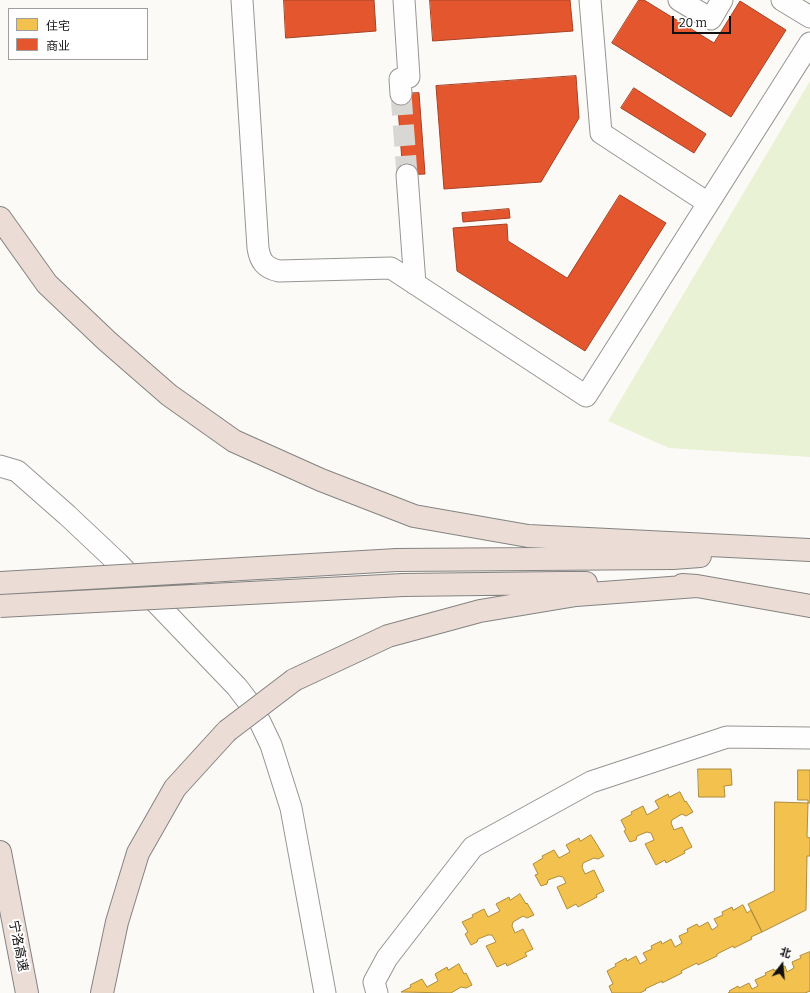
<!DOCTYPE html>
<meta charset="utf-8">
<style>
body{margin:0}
#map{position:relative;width:810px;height:993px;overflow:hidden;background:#fcfaf6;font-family:Bitter,"Noto Sans SC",serif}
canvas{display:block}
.legend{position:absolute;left:8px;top:8px;width:140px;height:52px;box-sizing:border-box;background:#fff;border:1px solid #9f9f9f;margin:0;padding:5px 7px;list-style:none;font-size:12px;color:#101010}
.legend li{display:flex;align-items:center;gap:8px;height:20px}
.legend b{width:20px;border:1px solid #9f9f9f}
.north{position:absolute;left:762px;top:945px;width:40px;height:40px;-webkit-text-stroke:3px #fff;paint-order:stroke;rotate:16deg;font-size:11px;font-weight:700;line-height:16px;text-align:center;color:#101010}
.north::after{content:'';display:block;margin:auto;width:14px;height:18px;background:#101010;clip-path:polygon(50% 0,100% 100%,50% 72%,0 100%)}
.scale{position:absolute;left:672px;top:16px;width:59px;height:18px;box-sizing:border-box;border:2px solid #101010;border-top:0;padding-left:5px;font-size:12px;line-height:14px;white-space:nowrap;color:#101010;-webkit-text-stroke:3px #fff;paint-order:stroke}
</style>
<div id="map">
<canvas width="810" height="993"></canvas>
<ul class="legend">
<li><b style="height:11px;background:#f2c14e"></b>住宅</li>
<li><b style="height:11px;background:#e4572e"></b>商业</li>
</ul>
<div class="north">北</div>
<div class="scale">20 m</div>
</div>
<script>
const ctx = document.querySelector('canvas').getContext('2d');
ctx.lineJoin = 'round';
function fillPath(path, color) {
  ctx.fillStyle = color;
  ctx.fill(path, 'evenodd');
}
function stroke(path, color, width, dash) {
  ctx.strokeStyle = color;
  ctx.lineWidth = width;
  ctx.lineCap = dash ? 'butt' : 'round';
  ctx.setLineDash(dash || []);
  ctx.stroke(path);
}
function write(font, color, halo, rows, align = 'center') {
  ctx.font = font + ' Bitter,"Noto Sans SC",serif';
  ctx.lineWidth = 4;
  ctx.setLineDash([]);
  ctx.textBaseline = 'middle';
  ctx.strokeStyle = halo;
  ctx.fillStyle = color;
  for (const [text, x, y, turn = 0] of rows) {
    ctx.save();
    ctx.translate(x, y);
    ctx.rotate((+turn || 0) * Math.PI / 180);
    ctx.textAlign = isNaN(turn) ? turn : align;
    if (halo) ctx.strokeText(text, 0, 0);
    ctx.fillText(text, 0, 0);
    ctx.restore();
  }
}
const green = new Path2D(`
 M810,81V457L669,448L608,421Z`);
const homes = new Path2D(`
 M698,769H731L732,785L724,786L725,797H699Z
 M798,770H810V803H808V800H798Z
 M680,792L685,802L686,801L693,812L686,816L682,814L672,820L671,823L674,830L682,827L692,847L684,851L685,853L666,863L665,860L656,865L645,844L654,840L651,833L647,832L637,836L636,840L630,842L624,831L626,830L621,820L632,814L631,812L643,806L647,815L659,808L655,801L668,794L669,797Z
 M775,802L808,803L807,837L810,838V856H807L806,910L762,932L748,904L774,891Z
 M591,835L604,856L598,859L594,858L583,863L582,867L585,874L594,870L604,891L596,895L597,897L578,907L576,904L567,909L557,887L566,883L563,877L559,876L548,880L547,884L541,886L535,875L538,874L533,864L543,858L542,856L554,850L559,858L570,852L566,845L579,838L580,841Z
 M520,894L526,904L527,903L534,915L527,918L523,916L513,922L512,926L515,933L523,929L533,949L525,953L527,956L507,966L506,963L497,967L486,946L496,942L492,935H488L478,939L477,942L471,945L465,934L468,932L462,922L473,917L472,915L484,909L488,917L500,911L496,904L509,897L510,900Z
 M743,905L747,913L751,910L762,932L751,937L752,939L734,948L733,946L717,954V956L698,965L697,963L681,971L682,973L662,983V981L645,989L646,990L640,993H612L609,986L613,984L607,971L616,966L615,964L626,958L627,961L636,956L640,964L647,960L643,953L652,949L651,946L661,941L662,944L671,939L675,947L682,943L679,936L688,932L687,929L697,924L699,927L708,922L712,930L718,926L714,919L723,915L722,912L732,907L733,910Z
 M810,952V991L805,993H728L730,992L729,991L738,986L739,988L749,983L752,989L758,986L755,980L766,975L765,973L774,969V971L785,966L787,972L794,968L792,962L801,958L800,956Z
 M459,964L464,974L466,973L472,985L466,988L461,987L451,993L401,992L411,987L410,985L422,979L427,987L438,981L435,974L447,967L448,970Z`);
const shops = new Path2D(`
 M284,0H374L376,31L286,38Z
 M430,0H570L573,31L433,41Z
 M639,0H644L714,43L740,1L786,30L731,117L612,43Z
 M576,76L579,118L541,182L444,189L436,86Z
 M634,88L706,134L694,153L621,108Z
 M419,93L425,174L403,175L397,94Z
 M620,195L666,223L585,351L457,271L453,228L507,224L508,241L567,278Z
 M509,209L510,218L463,222L462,213Z`);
const minorTunnel = new Path2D(`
 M401,94L407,175`);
const minor = new Path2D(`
 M242,0L258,248C260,261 265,268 279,271L391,268L586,396L810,43
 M590,0L601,133L708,203
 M679,0L711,19L722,0
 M782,0L810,17
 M401,94L400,79L409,77L404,0
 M407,175L415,284
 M0,466L17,471L67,515L118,563L237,687L250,704L260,722L271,745L291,808L325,993
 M377,993L374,982L387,958L473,847L591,782L727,737L810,738`);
const highway = new Path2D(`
 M0,218L47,284L107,341L169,395L234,441L321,480L414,516L528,536L810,550
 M397,560L673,558L700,556
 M403,585L562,583H586
 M682,585L697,586L810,606
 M294,680L388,636L480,611L576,595L697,586
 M0,852L27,993
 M102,993L117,922L138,853L175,788L227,731`);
const highwayBridge = new Path2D(`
 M0,583L397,560
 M0,606L403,585
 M227,731L294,680`);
const streetNames = [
 ["宁洛高速",18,946,79]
];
fillPath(green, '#e9f2d5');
fillPath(homes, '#f2c14e');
stroke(homes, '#ae8c3b', 1);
fillPath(shops, '#e4572e');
stroke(shops, '#a44225', 1);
stroke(minorTunnel, '#d9d7d4', 21, [21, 10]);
stroke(minor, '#969594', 23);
stroke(highway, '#848381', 24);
stroke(minor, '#fffefe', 21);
stroke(highway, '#ebddd6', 22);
stroke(highwayBridge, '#848381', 24, []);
stroke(highwayBridge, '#ebddd6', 22);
write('13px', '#101010', '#fff', streetNames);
</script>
